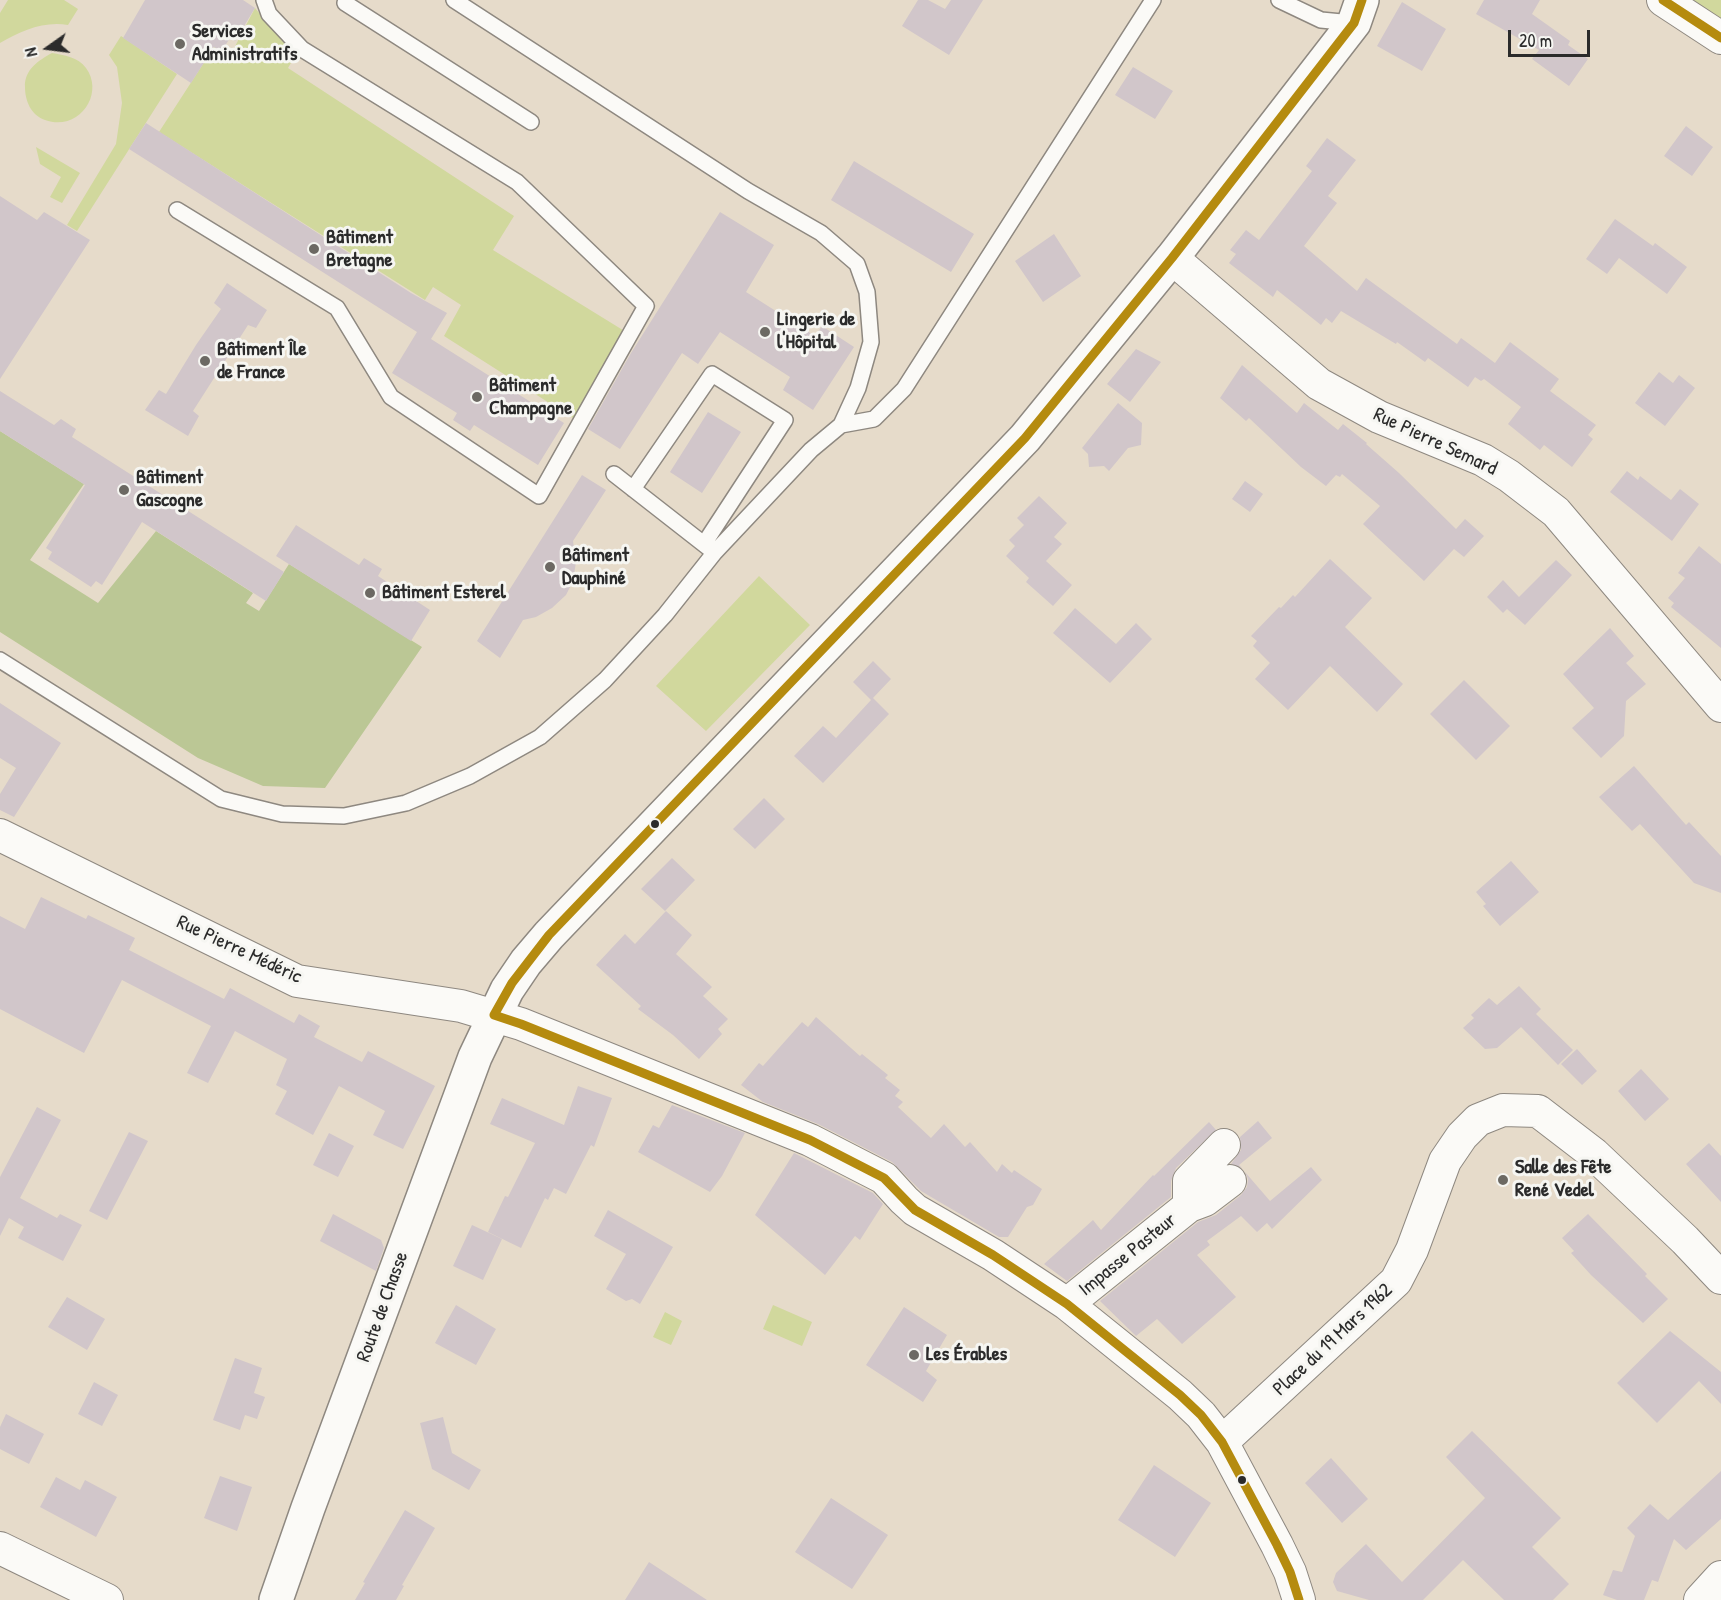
<!DOCTYPE html>
<meta charset="utf-8">
<style>
body{margin:0}
#map{position:relative;width:1721px;height:1600px;overflow:hidden;background:#e6dbca;font-family:"Patrick Hand",sans-serif}
canvas{display:block}
.north{position:absolute;left:18px;top:18px;width:60px;height:60px;-webkit-text-stroke:4px #f6f6f2;paint-order:stroke;rotate:256deg;font-size:16px;font-weight:700;line-height:24px;text-align:center;color:#2b2b2b}
.north::after{content:'';display:block;margin:auto;width:21px;height:27px;background:#2b2b2b;clip-path:polygon(50% 0,100% 100%,50% 72%,0 100%)}
.scale{position:absolute;left:1508px;top:30px;width:82px;height:27px;box-sizing:border-box;border:3px solid #2b2b2b;border-top:0;padding-left:8px;font-size:18px;line-height:21px;white-space:nowrap;color:#2b2b2b;-webkit-text-stroke:4px #f6f6f2;paint-order:stroke}
</style>
<div id="map">
<canvas width="1721" height="1600"></canvas>
<div class="north">N</div>
<div class="scale">20 m</div>
</div>
<script>
const ctx = document.querySelector('canvas').getContext('2d');
ctx.lineJoin = 'round';
function fillPath(path, color) {
  ctx.fillStyle = color;
  ctx.fill(path, 'evenodd');
}
function stroke(path, color, width, dash) {
  ctx.strokeStyle = color;
  ctx.lineWidth = width;
  ctx.lineCap = dash ? 'butt' : 'round';
  ctx.setLineDash(dash || []);
  ctx.stroke(path);
}
function write(font, color, halo, rows, align = 'center') {
  ctx.font = font + ' "Patrick Hand",sans-serif';
  ctx.lineWidth = 6;
  ctx.setLineDash([]);
  ctx.textBaseline = 'middle';
  ctx.strokeStyle = halo;
  ctx.fillStyle = color;
  for (const [text, x, y, turn = 0] of rows) {
    ctx.save();
    ctx.translate(x, y);
    ctx.rotate((+turn || 0) * Math.PI / 180);
    ctx.textAlign = isNaN(turn) ? turn : align;
    if (halo) ctx.strokeText(text, 0, 0);
    ctx.fillText(text, 0, 0);
    ctx.restore();
  }
}
const green = new Path2D(`
 M8,0H64L78,9L68,25C43,21 21,31 0,43V13Z
 M1676,0H1721V28Z
 M255,8L295,56L288,68L514,216L493,250L626,332L576,420L444,336L461,305L433,287L425,300L159,132L214,47L230,56Z
 M121,36L177,74L77,231L67,225L116,144L122,103L117,67L109,55Z
 M52,53C64,55 78,57 86,68C105,94 79,132 45,120C31,115 25,101 25,87C24,70 39,60 52,53Z
 M36,147L80,173L62,203L50,197L61,177L40,164Z
 M759,576L810,625L706,731L656,686Z
 M773,1305L812,1322L802,1346L763,1329Z
 M665,1312L682,1321L671,1345L653,1337Z`);
const forest = new Path2D(`
 M0,431L84,484L30,560L98,603L156,531L253,593L246,603L259,611L289,564L422,647L325,788L263,786L198,758L0,632Z`);
const building = new Path2D(`
 M145,0H243L255,8L235,41L230,38L221,52L214,47L191,83L123,38Z
 M918,0H928L945,9L951,0H983L949,55L902,26Z
 M1484,0H1540L1532,14L1570,41L1568,45L1588,59L1569,86L1532,59L1539,50L1476,14Z
 M1402,2L1446,29L1422,71L1377,46Z
 M1133,67L1173,91L1155,119L1115,95Z
 M146,123L411,293L447,313L431,339L564,423L538,465L474,425L470,431L453,420L457,413L392,373L417,332L129,149Z
 M1686,126L1713,147L1692,176L1664,156Z
 M1327,138L1356,160L1328,196L1337,203L1304,246L1357,291L1366,278L1457,344L1461,338L1495,363L1510,342L1559,379L1550,391L1596,425L1588,435L1593,439L1572,467L1544,445L1540,450L1508,424L1521,407L1484,379L1481,381L1475,377L1468,387L1428,358L1425,362L1397,342L1396,344L1341,311L1332,323L1326,318L1321,325L1277,290L1273,297L1229,263L1236,254L1230,250L1246,230L1259,240L1312,171L1306,166Z
 M854,161L974,234L951,272L831,200Z
 M0,196L37,220L44,212L90,240L0,379Z
 M720,212L774,245L746,292L815,336L822,326L854,347L813,410L783,390L790,377L720,332L698,364L682,353L620,449L588,429L631,353Z
 M1615,219L1653,246L1655,243L1687,267L1667,294L1619,258L1607,274L1586,259Z
 M1054,234L1081,276L1043,302L1015,261Z
 M227,283L267,310L256,328L248,325L193,411L199,416L188,436L145,410L159,390L166,394L196,345L221,309L214,303Z
 M1136,349L1161,362L1130,402L1107,384Z
 M1242,365L1297,413L1304,403L1338,430L1343,424L1367,443L1366,444L1399,473L1456,529L1465,519L1484,536L1464,557L1454,549L1424,581L1363,524L1380,506L1342,474L1340,477L1336,475L1326,486L1301,467L1249,418L1246,421L1220,398Z
 M1659,372L1673,383L1679,375L1695,388L1665,426L1635,403Z
 M0,391L54,425L61,419L76,429L72,437L284,572L266,601L142,522L102,585L96,581L91,587L48,559L52,552L46,548L85,485L0,431Z
 M1118,403L1142,423L1141,445L1128,448L1109,471L1104,466L1089,467L1088,454L1082,448Z
 M708,412L741,432L702,493L670,472Z
 M1627,471L1638,480L1640,476L1671,500L1680,489L1699,504L1672,541L1610,492Z
 M582,475L606,490L573,541L576,562L573,581L566,595L552,608L536,617L523,620L500,658L477,641Z
 M1245,481L1263,494L1250,512L1232,499Z
 M1039,496L1067,523L1054,537L1062,544L1046,561L1072,585L1053,606L1026,582L1029,578L1006,556L1015,546L1009,540L1024,525L1017,518Z
 M296,525L359,565L364,558L382,569L378,576L430,610L411,641L276,556Z
 M1699,546L1721,564V648L1671,607L1674,603L1668,598L1685,578L1678,573Z
 M1330,559L1372,598L1345,627L1403,684L1377,712L1330,666L1288,710L1255,679L1270,663L1253,646L1257,641L1251,636L1279,607L1281,608L1293,595L1295,597Z
 M1556,560L1572,575L1525,625L1507,609Z
 M1503,580L1519,597L1503,613L1487,597Z
 M1075,608L1116,644L1136,623L1152,639L1110,683L1053,633Z
 M1610,628L1634,656L1626,663L1646,684L1626,701L1624,736L1601,758L1572,728L1594,708L1563,674Z
 M873,661L891,679L873,698L889,714L823,783L794,756L823,726L836,738L871,700L853,682Z
 M1464,680L1510,726L1476,760L1430,714Z
 M0,703L61,743L14,817L0,810V794L16,768L0,758Z
 M1634,766L1686,825L1689,822L1721,856V893L1694,883L1640,824L1632,831L1599,797Z
 M764,798L785,819L755,849L733,829Z
 M672,858L695,880L665,911L641,889Z
 M1511,861L1539,892L1500,926L1483,906L1486,904L1476,892Z
 M41,897L86,919L88,915L135,938L129,950L224,999L230,988L294,1023L299,1014L320,1026L314,1037L362,1062L368,1051L435,1086L403,1149L373,1135L385,1111L339,1086L313,1135L275,1114L287,1091L276,1085L287,1059L235,1031L208,1083L187,1073L211,1026L122,980L84,1053L0,1009V916L25,929Z
 M666,911L692,935L676,954L712,987L703,996L728,1019L718,1029L722,1034L699,1059L673,1035L638,1009L641,1006L596,965L625,934L635,944Z
 M1519,986L1541,1009L1536,1014L1573,1050L1558,1065L1521,1027L1497,1048L1485,1049L1463,1028L1474,1018L1471,1015L1489,998L1497,1005Z
 M816,1017L860,1056L862,1054L888,1075L885,1078L900,1090L895,1096L903,1102L898,1107L931,1138L944,1124L965,1147L970,1142L997,1172L1002,1164L1012,1173L1014,1170L1042,1189L1033,1205L1027,1207L1008,1237H999L921,1191L892,1162L818,1124L763,1102L741,1085L759,1063L763,1066L802,1022L808,1027Z
 M1577,1049L1597,1071L1582,1085L1561,1064Z
 M1641,1069L1669,1099L1645,1121L1618,1091Z
 M578,1086L612,1098L594,1147L591,1145L566,1194L554,1188L548,1200L545,1198L521,1248L488,1232L505,1196L508,1197L535,1143L490,1124L502,1098L564,1125Z
 M672,1105L745,1133L722,1176L710,1192L638,1152L653,1125L659,1128Z
 M37,1107L61,1120L20,1198L57,1218L60,1214L82,1225L63,1261L18,1238L24,1227L9,1218L0,1236V1177Z
 M1258,1121L1272,1138L1239,1165L1242,1168L1231,1164L1241,1150L1240,1137Z
 M1209,1122L1216,1130L1176,1168L1171,1181V1197L1067,1281L1044,1264L1093,1220L1101,1230L1153,1175L1154,1176Z
 M129,1132L148,1141L107,1220L89,1211Z
 M329,1133L354,1146L338,1177L313,1165Z
 M1709,1143L1721,1156V1202L1686,1164Z
 M794,1153L873,1193L883,1204L860,1240L855,1236L825,1275L755,1215Z
 M1311,1167L1322,1180L1272,1229L1267,1223L1257,1232L1241,1216L1207,1241L1210,1245L1197,1255L1236,1297L1182,1344L1157,1319L1136,1336L1100,1301L1198,1222L1216,1215L1241,1195L1247,1187L1248,1179L1245,1172L1270,1201Z
 M608,1210L673,1247L640,1304L632,1299L626,1301L606,1289L626,1254L594,1236Z
 M333,1214L381,1240L384,1248L376,1271L320,1241Z
 M1588,1214L1647,1274L1645,1276L1668,1299L1643,1323L1591,1275L1571,1253L1574,1251L1562,1238Z
 M472,1225L502,1239L483,1280L453,1266Z
 M67,1297L105,1319L87,1350L48,1327Z
 M456,1305L496,1329L476,1365L435,1343Z
 M904,1307L947,1335L926,1371L937,1380L923,1402L866,1365Z
 M1670,1331L1721,1372V1404L1699,1381L1657,1423L1617,1383Z
 M235,1358L262,1368L254,1393L265,1397L257,1419L245,1415L240,1430L213,1420Z
 M94,1382L118,1395L102,1426L78,1414Z
 M6,1414L44,1434L29,1464L0,1449V1427Z
 M443,1417L452,1453L481,1470L469,1490L432,1469L420,1423Z
 M1472,1431L1561,1518L1532,1547L1569,1584L1553,1600H1504L1463,1560L1423,1600H1369L1337,1591L1333,1582L1336,1573L1366,1544L1402,1582L1485,1498L1446,1457Z
 M1331,1458L1368,1499L1342,1523L1305,1483Z
 M1154,1465L1211,1503L1175,1557L1118,1520Z
 M1721,1471V1519L1686,1550L1674,1539L1658,1582L1652,1580L1644,1600H1617L1603,1595L1613,1570L1622,1572L1635,1536L1627,1528L1650,1504L1668,1520Z
 M220,1476L252,1487L237,1531L204,1518Z
 M56,1477L80,1490L85,1480L117,1497L96,1537L40,1507Z
 M831,1498L888,1535L852,1589L795,1552Z
 M405,1510L435,1528L402,1585L404,1586L396,1600H355L365,1583L363,1582Z
 M649,1562L707,1600H625Z`);
const lane = new Path2D(`
 M347,0L345,3L531,122
 M454,0L748,191L821,233L857,264L867,292L871,342L858,388L841,425
 M1279,0L1321,20L1352,23
 M177,210L337,308L391,397L539,496L646,306L517,182L302,49L269,14L264,0
 M614,474L710,549
 M633,489L712,374L785,420L704,544
 M0,660L221,799L282,814L344,816L406,803L470,776L540,737L605,680L665,615L715,552L811,450L841,425L874,419L904,389L1153,0`);
const street = new Path2D(`
 M1663,0L1721,38
 M1172,258L1319,384L1379,417L1483,460L1509,476L1556,512L1721,706
 M0,835L297,981L461,1006L521,1024L810,1140L884,1178L904,1200L915,1210L993,1255L1067,1304L1180,1395L1201,1415L1222,1442L1277,1545L1290,1572L1299,1600
 M1189,1206V1181L1224,1145
 M1067,1304L1189,1206L1205,1200L1230,1181
 M1222,1442L1396,1281L1412,1250L1445,1161L1462,1136L1478,1120L1503,1110L1538,1111L1594,1154L1685,1240L1721,1278
 M0,1548L107,1600
 M1700,1600L1721,1577`);
const secondary = new Path2D(`
 M276,1600L308,1508L475,1057L507,990L526,962L549,935L1025,438L1172,258L1354,23L1362,0`);
const bus1 = new Path2D(`
 M1663,0L1721,38
 M1299,1600L1290,1572L1277,1545L1222,1442L1201,1415L1180,1395L1067,1304L993,1255L915,1210L884,1178L810,1140L521,1024L494,1015L512,983L549,935L1025,438L1172,258L1354,23L1362,0`);
const markers = [
 [180,44,6,"#6c6963"],
 [314,249,6,"#6c6963"],
 [765,332,6,"#6c6963"],
 [205,361,6,"#6c6963"],
 [477,397,6,"#6c6963"],
 [124,490,6,"#6c6963"],
 [550,567,6,"#6c6963"],
 [370,593,6,"#6c6963"],
 [655,824,5,"#2b2b2b"],
 [1503,1180,6,"#6c6963"],
 [914,1355,6,"#6c6963"],
 [1242,1480,5,"#2b2b2b"]
];
const poiNames = [
 ["Services",192,32],
 ["Administratifs",192,55],
 ["Bâtiment",326,238],
 ["Bretagne",326,261],
 ["Lingerie de",777,320],
 ["l'Hôpital",777,343],
 ["Bâtiment Île",217,350],
 ["de France",217,373],
 ["Bâtiment",489,386],
 ["Champagne",489,409],
 ["Bâtiment",136,478],
 ["Gascogne",136,501],
 ["Bâtiment",562,556],
 ["Dauphiné",562,579],
 ["Bâtiment Esterel",382,593],
 ["Salle des Fête",1515,1168],
 ["René Vedel",1515,1191],
 ["Les Érables",926,1355]
];
const streetNames = [
 ["Rue Pierre Semard",1435,442,25],
 ["Rue Pierre Médéric",239,950,25],
 ["Impasse Pasteur",1128,1255,-39],
 ["Route de Chasse",383,1307,-70],
 ["Place du 19 Mars 1962",1333,1340,-43]
];
fillPath(green, '#d1d89d');
fillPath(forest, '#bbc795');
fillPath(building, '#d1c6ca');
stroke(lane, '#8e8880', 18);
stroke(street, '#8e8880', 34);
stroke(secondary, '#8e8880', 36);
stroke(lane, '#fbfaf7', 15);
stroke(street, '#fbfaf7', 32);
stroke(secondary, '#fbfaf7', 33);
stroke(bus1, '#b58b0f', 9);
for (const [x, y, r, color] of markers) {
  const dot = new Path2D();
  dot.arc(x, y, r, 0, 2 * Math.PI);
  ctx.fillStyle = color;
  ctx.fill(dot);
  stroke(dot, '#f6f6f2', 2);
}
write('bold 20px', '#2b2b2b', '#f6f6f2', poiNames, 'left');
write('20px', '#2b2b2b', '#f6f6f2', streetNames);
</script>
